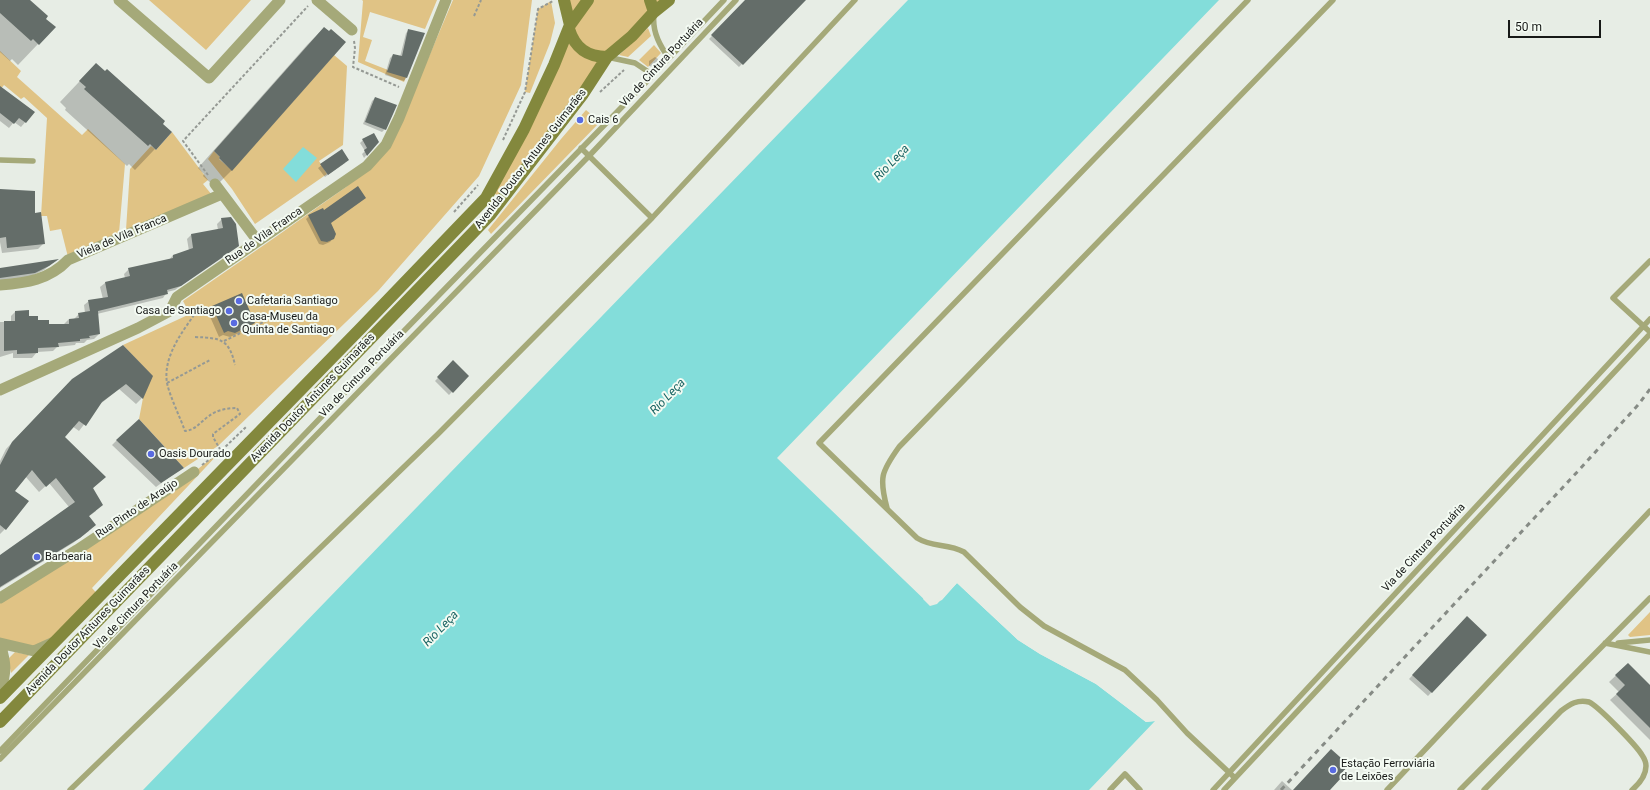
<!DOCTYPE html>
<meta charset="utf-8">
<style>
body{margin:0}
#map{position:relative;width:1650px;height:790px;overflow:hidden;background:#e7ede5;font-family:Roboto,sans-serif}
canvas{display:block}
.scale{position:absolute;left:1508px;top:20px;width:93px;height:18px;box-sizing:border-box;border:2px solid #171917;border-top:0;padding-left:5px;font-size:12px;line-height:14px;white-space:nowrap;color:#171917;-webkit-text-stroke:3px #f4fbf3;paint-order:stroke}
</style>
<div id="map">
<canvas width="1650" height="790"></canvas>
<div class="scale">50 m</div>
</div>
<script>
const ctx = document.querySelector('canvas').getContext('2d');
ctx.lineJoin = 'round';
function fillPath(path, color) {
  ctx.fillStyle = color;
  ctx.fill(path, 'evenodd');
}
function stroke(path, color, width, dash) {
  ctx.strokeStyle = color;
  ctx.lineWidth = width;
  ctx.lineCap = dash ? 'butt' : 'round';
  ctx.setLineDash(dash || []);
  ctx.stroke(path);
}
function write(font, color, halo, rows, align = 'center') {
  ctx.font = font + ' Roboto,sans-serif';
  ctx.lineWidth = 4;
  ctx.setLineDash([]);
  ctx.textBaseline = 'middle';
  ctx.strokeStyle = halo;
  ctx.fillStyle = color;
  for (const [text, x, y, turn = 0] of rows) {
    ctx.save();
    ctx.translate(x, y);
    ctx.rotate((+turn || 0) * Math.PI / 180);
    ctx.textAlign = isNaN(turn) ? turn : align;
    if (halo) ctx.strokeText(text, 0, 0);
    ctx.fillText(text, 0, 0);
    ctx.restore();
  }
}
const green = new Path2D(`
 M149,0H251L206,50Z
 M362,0H437L425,29L370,12L363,37L372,40L365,61L406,77L404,82L358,62L363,1Z
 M453,0H532L521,85L479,176L378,291L218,446L184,468L139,419L143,398L152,376L123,345L190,314L183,301L277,236L346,187L392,143Z
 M564,0H669L607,57L503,198L489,191L569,29Z
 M551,1L555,23L550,43L530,93L525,92L538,9Z
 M648,28L651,36L628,57L619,55Z
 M654,45L661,53L648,67L639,60Z
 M0,51L21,71L17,77L82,135L88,129L125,164L119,233L68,257L61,229L50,231L47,216H41L47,118L24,97L21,99L4,85L0,90Z
 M334,55L347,66L343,145L319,161L327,174L255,224L232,189L208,159L214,151L220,157L219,159L232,170Z
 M586,110L600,122L491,234L488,230L561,139Z
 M172,132L208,180L203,184L212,195L126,230L130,169L151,146L156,150Z
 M221,451L92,588L100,597L58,640L34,651L1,643L0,667V598L194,472Z
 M1650,612V635L1630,637L1628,635Z
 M15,652L29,655L11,673L8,659Z`);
const water = new Path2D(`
 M908,0H1219L777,458L930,605L942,600L957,583L1018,640L1040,654L1096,684L1146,722L1155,721L1089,790H143Z
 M303,147L317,158L296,182L283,169Z`);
const pier = new Path2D(`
 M955,581H958L967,589L997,619L1019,639L1041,653L1097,682L1146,720L1153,719L1155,721L1146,722L1096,684L1040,654L1018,640L957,583L937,604L930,606L923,599L924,597L930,603L936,602Z`);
const shadow = new Path2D(`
 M0,0H29L45,19L38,44L18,65L12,59L10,61L0,52Z
 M747,0H804L739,67L709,39Z
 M324,28L329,32L232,170L215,187L203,176L204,174L198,168L307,45Z
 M409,30L406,78L404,81L385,75L390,58L393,55L400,57L406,33Z
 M655,57L658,59L659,61L654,67L649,66V61Z
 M96,64L171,132L135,170L129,164L127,166L65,110L66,108L60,102Z
 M0,92L34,112L21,127L14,122L9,128L0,121Z
 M375,98L385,129L382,132L363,124L372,101Z
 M363,140L378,142L364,158L362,154L365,151L360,143Z
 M341,151L345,163L325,177L318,168Z
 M0,190L34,214L44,243L38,249L2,253L0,242Z
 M309,216L330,223L333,238L330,242L323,245L319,244L306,219Z
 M222,219L238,245L175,290L167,292L163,298L97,314L99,334L94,339L87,340L84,343H76L75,345L57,347L53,351L37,352L32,358H13V353L0,357V322H11V316L15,312L48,325L64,324L69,319H74L79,314L85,313L84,305L89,301L103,299L100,287L105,283L125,278L124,274L129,269L169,260L173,255L189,251L187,239L191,235L218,230L217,224Z
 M56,260L44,270L29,277L0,282V269Z
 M241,294L254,323L250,328L230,337L223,335L219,337L208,312L212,307Z
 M453,362L467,376L449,395L435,381Z
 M152,377L142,398L136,404L119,389L99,405L79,431L72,426L63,437L105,477L92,489L96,511L88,517L89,531L73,543L0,588V556L69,507L49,483L39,492L25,476L13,491L5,529L0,534V461L6,449L66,386Z
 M117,440L182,468L156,487L112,445Z
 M1467,617L1486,635L1428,696L1409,679Z
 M1628,664L1650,686V740L1610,700L1619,692L1609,682Z
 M1282,781L1292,790H1274Z`);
const building = new Path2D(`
 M0,0H30L48,16L46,19L56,27L39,45L33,39L31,41L0,13Z
 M745,0H806L743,65L711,35Z
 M324,27L329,31L331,29L346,42L232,171L219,158L220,157L214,151Z
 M408,29L425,33L407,78L387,72L393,54L402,56Z
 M96,63L105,71L107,69L165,121L163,124L172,132L156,150L150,144L148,146L84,89L86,87L79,81Z
 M0,86L35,112L26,123L19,118L14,124L0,113Z
 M375,97L397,105L386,130L365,122Z
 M374,133L379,142L367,156L364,150L367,148L362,139Z
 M342,149L349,160L328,175L320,164Z
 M358,186L366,198L331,223L336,234L334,239L327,242L321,241L308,215L323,208L324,210Z
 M0,189L35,191V213L41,212L45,244L7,248L6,237L0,238Z
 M231,217L236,224L239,246L181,286L167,290L168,294L98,311L100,334L89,336L90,338L80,339V341L58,343L59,347L38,348V353L17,354V350L4,351V321H15V311L29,310V316H38V320H49V324H69V319L79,318L78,313L90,311L88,300L108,297L105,282L130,276L128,268L173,258V255L193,248L191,234L223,228L221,218Z
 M59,259L49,266L35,273L0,278V268Z
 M242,293L255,323L235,333L228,331L224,333L212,306Z
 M123,345L153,376L143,399L126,384L102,402L86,426L79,421L65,437L106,477L93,488L103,505L89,516L96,525L80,538L0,587V555L75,502L56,478L46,487L32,470L15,491L29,501L6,530L0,525V465L12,442L72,379Z
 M453,360L469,376L453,393L437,377Z
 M139,419L184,468L161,483L116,440Z
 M1467,616L1487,635L1432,693L1412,675Z
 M1628,663L1650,685V728L1616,694L1625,685L1615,675Z
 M1331,749L1349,765L1340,775L1342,777L1330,790H1293Z`);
const path = new Path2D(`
 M474,16L481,0
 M354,41L355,48L353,67L399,87
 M600,92L624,70
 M503,140L525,92L538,9L553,1
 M208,175L183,141L308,6
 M454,212L478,185
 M194,315C180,335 163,358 167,383C170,397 180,417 185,431C196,430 200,422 209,416C216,410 228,408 237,408L240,414L213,434V437L221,451
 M195,337C221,338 229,339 235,365
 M224,341L272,318
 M167,383L210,360
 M202,465L221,451L247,426`);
const lane = new Path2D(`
 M654,15C652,31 659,45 669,58
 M607,57L635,63L653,75
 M581,148L652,218
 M0,160L33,161
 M1650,261L1613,298L1650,332
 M887,508C879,478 881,472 899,447L1333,0
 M1605,643L1650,652
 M1618,643L1650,640
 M0,751L402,333L653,75L724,0
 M0,759L589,156L736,0
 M1235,778L1187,733L1157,700L1125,670L1044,626L1020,607L964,552C947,543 933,548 917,538L819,443L1248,0
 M70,790L438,434L652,218L855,0
 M1110,790L1125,774L1140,790
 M1213,790L1650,319
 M1224,790L1650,334
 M1387,790L1650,511
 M1460,790L1650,598
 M1484,790L1561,711C1570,704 1578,699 1589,702C1598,706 1636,745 1642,755C1644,758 1646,762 1646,766C1646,776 1639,784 1632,790`);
const street = new Path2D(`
 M119,0L209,78L280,0
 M317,0L352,30
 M215,184L257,240
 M0,285C26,283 49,280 68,260L222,194
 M0,390L138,328L170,311L177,297L367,166L386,145L399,118L446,0
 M0,598L77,550L194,472
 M0,643L34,651L54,642
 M0,692C7,671 6,664 0,643`);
const secondary = new Path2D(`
 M564,0L570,25
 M650,0L654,12
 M569,29C575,48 587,57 607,57
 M0,698L361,328L486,198L524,129L554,65L570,25L588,0
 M0,722L490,215L583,94L607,57L632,36L654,12L669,0`);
const rail = new Path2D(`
 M1281,790L1579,470L1638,405L1650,389`);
const markers = [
 [580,120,4,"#596be1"],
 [239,301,4,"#596be1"],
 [229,311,4,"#596be1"],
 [234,323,4,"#596be1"],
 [151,454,4,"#596be1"],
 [37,557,4,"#596be1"],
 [1333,770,4,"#596be1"]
];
const streetNames = [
 ["Via de Cintura Portuária",662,63,-47],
 ["Avenida Doutor Antunes Guimarães",531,159,-52],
 ["Rua de Vila Franca",264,236,-35],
 ["Viela de Vila Franca",122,237,-23],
 ["Via de Cintura Portuária",362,374,-46],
 ["Avenida Doutor Antunes Guimarães",313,398,-46],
 ["Rua Pinto de Araújo",137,509,-34],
 ["Via de Cintura Portuária",1424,548,-47],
 ["Via de Cintura Portuária",136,606,-46],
 ["Avenida Doutor Antunes Guimarães",88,631,-46]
];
const poiNames = [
 ["Cais 6",588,120],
 ["Cafetaria Santiago",247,301],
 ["Casa de Santiago",221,311,"right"],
 ["Casa-Museu da",242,317],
 ["Quinta de Santiago",242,330],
 ["Oasis Dourado",159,454],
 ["Barbearia",45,557],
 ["Estação Ferroviária",1341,764],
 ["de Leixões",1341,777]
];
const waterNames = [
 ["Rio Leça",892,163,-46],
 ["Rio Leça",668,397,-46],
 ["Rio Leça",441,629,-46]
];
fillPath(green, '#e0c385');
fillPath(water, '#83ddda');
fillPath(pier, '#e7ede5');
fillPath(shadow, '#0003');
fillPath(building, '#646d69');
stroke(path, '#959994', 2, [3, 2]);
stroke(lane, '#a5a979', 5.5);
stroke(street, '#a5a979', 11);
stroke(secondary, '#83883d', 12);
stroke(rail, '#868b85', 3, [5, 5]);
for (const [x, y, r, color] of markers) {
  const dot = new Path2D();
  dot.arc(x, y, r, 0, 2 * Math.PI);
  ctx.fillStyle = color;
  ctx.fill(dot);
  stroke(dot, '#f4fbf3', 1.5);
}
write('11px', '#171917', '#f4fbf3', streetNames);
write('11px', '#171917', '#f4fbf3', poiNames, 'left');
write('italic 12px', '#176261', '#f4fbf3', waterNames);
</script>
